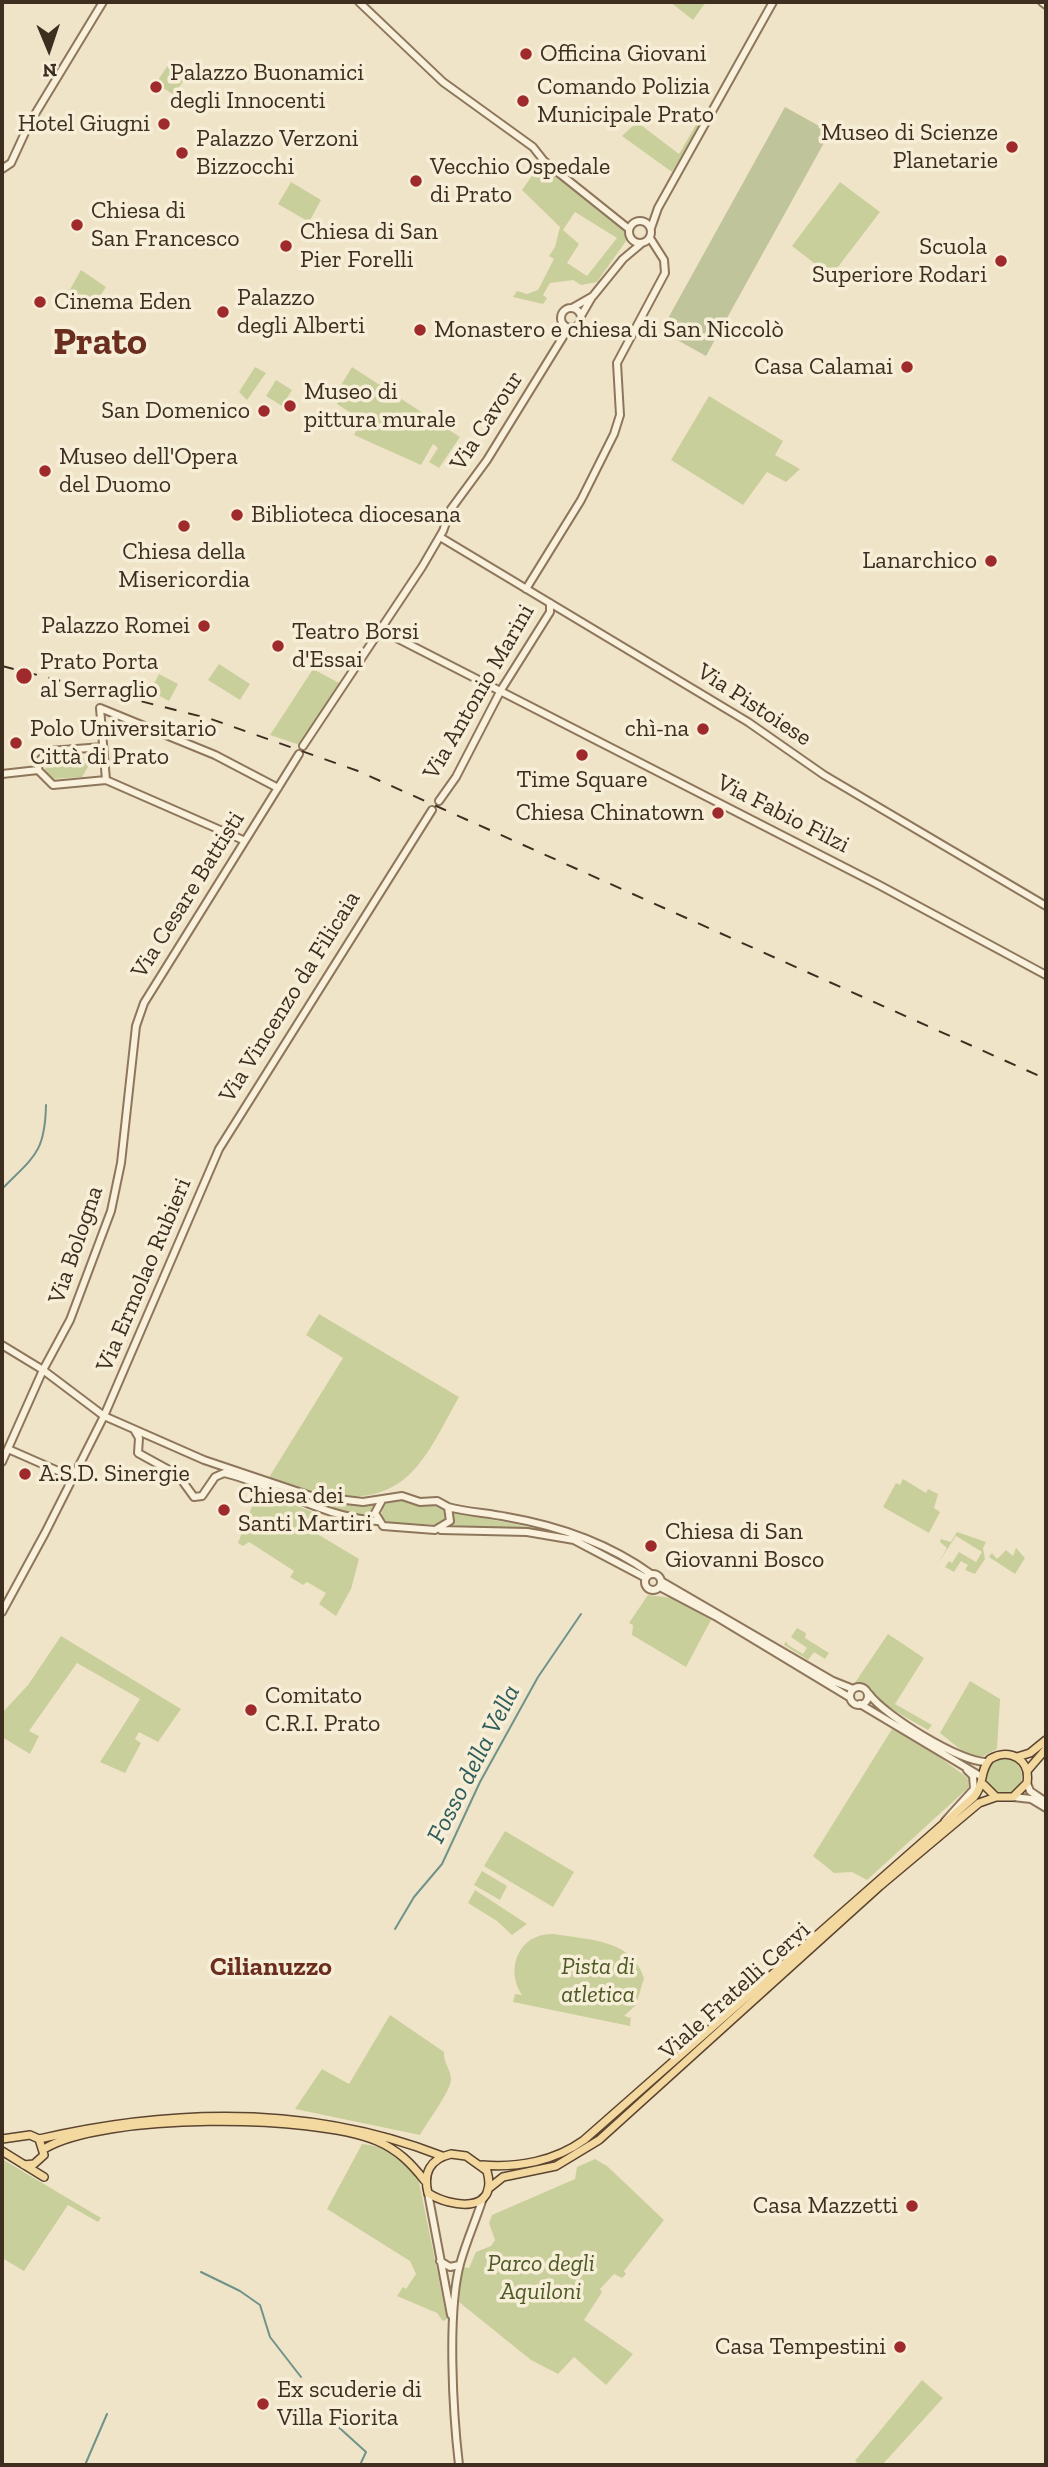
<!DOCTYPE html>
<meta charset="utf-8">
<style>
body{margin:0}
#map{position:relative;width:1048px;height:2467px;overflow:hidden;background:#f0e4c8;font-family:"Zilla Slab",serif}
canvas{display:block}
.frame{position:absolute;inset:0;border:4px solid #3d2e20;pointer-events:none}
.north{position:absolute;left:14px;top:14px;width:70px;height:70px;-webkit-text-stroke:5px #f7eed8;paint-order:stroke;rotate:178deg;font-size:19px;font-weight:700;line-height:28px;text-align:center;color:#3d2e20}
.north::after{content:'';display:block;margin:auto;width:24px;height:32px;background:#3d2e20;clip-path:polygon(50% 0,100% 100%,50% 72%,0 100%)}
</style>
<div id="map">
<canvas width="1048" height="2467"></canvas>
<div class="frame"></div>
<div class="north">N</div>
</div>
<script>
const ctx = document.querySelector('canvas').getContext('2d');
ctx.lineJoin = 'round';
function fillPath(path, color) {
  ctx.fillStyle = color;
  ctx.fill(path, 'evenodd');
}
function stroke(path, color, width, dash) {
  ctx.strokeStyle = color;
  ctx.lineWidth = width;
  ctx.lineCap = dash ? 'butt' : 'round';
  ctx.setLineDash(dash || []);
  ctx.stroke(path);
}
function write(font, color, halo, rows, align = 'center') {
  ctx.font = font + ' "Zilla Slab",serif';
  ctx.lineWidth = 7;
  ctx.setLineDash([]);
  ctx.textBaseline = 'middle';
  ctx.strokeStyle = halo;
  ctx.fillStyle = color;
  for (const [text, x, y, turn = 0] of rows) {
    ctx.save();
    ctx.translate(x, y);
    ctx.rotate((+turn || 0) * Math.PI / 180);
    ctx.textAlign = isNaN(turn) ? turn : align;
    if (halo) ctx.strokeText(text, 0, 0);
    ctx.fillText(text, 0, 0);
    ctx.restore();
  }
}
const green = new Path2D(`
 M670,2H706L693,20Z
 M168,65L186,77L174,95L156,83Z
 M704,111L707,113L672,172L622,136L637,122L679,154Z
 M541,163L624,229L626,241L597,282L581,285L573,280L550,283L543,295L547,298L543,304L513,297L517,291L527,294L538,290L554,259L549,256L555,247L560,227L522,190ZM575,212L617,238L587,276L567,263L579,244L563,230Z
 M291,182L321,200L309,222L278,204Z
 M840,182L880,212L831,276L792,246Z
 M81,270L106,287L89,313L67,302L68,293Z
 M255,367L266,373L247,400L239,392Z
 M352,367L460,437L439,468L429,462L438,448L433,444L421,465L354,435L362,420L337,404L340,398L335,395Z
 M276,380L292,390L282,406L266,396Z
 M709,396L783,441L775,455L800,469L786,482L767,472L743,505L671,460Z
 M219,664L250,684L240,700L208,680Z
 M313,669L339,683L300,745L270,735Z
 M159,674L178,684L169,701L150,691Z
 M82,756L89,765L82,777L53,779L44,772L47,762L56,758Z
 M319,1314L459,1397C444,1423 430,1455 409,1475C370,1512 313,1493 268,1479L343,1358L306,1335Z
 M903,1479L926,1493L928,1489L938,1494L934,1508L940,1512L929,1533L883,1507L896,1483L900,1485Z
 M258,1491L316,1513L314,1532L359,1559L351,1589L336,1616L319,1604L326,1593L307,1582L303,1585L290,1577L294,1571L249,1542L243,1546L238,1543Z
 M295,1496L344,1505H373L371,1518L347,1516Z
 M396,1498L436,1502L446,1509L447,1521L441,1525L387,1522L381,1516L384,1502Z
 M453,1512L539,1529L540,1530L449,1528Z
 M957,1532L986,1542L983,1548L985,1559L975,1574L965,1570L968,1565L961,1561L954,1572L945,1567L949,1561L952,1563L959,1552L976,1562L982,1552L956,1536L936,1566L947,1548L940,1542L941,1539L951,1542Z
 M1016,1548L1025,1558L1015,1574L989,1557L992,1553L997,1559L1006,1550L1013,1556Z
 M648,1595L674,1598L711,1620L686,1667L632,1635L633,1625L629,1623Z
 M797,1628L806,1633L805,1638L829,1653L825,1659L814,1652L808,1660L784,1645L786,1641L788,1645L803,1654L807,1648L791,1637Z
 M888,1634L924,1658L895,1704L932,1725L928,1730L884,1705L867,1684H854Z
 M61,1636L181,1709L158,1742L139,1732L135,1739L141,1743L125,1773L100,1762L140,1699L77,1663L29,1731L39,1736L30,1754L2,1737V1713L28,1685Z
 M970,1681L1000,1699L997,1749L980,1758L966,1754L940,1733Z
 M892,1729L932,1752L964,1775L968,1779V1788L867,1880L852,1872L834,1873L813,1856Z
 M986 1776a18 18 0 1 1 36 0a18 18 0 1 1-36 0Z
 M505,1831L574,1872L553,1907L484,1866Z
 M482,1871L507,1886L500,1900L474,1885Z
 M475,1890L527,1924L512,1935L497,1921L468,1903Z
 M554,1934C589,1940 632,1939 644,1978L636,2005L624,2016L631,2018L630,2026L513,2002L515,1994L522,1995C504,1968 520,1932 554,1934Z
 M390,2015L444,2052C443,2063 451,2069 451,2079C451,2091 427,2122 420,2135L295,2109L322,2069L349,2084Z
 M362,2144C387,2146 408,2160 419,2182L447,2319L443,2321L437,2313L397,2296L403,2287L406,2289L416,2274L410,2261L327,2209Z
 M2,2159L101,2218L98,2222L68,2205L24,2271L2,2258Z
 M595,2159L607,2166L664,2220L624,2271L626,2274L622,2278L614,2274L600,2289L602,2292L584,2320L633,2354L606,2385L574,2357L558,2374L531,2360L459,2302L462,2267L469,2268L476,2252L491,2246L495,2240L489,2223L492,2215L575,2179L577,2167Z
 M922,2380L943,2398L882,2465H860L855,2461Z`);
const cemetery = new Path2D(`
 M785,107L830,132L706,356L661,331Z`);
const stream = new Path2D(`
 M2,1189C33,1157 45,1154 46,1105
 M395,1929L414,1897L442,1864L480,1782L538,1677L581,1614
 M201,2272L240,2291L260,2305L270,2337L301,2377
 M333,2422L366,2452L360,2465
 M85,2465L107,2414`);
const tertiary = new Path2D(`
 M359,2L443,82L533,147L544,161L629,229
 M1042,2L1046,5
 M2,169L11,163L29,124L103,2
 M629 232a11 11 0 1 1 22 0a11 11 0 1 1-22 0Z
 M651,228L658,208L773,2
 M572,308L593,296L623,259L642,243
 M561 318a10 10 0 1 1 20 0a10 10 0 1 1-20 0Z
 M581,316L592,297
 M440,537L748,722L824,775L1046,906
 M526,589L581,500L614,434L620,415L617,363L665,273L664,260L650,238
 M381,630L879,885L1046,975
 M303,746L422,567L443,531L451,509L487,460L566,332V327
 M103,747L49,751L39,761L38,770L53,785L106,780
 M2,774L38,770
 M106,780L100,708L215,755L278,788
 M106,780L243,840
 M439,801L456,777L501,690L550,612V603
 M2,1345L43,1370L104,1416L204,1460L311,1496L363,1502L402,1496L420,1502L437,1501L448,1507L450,1521L435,1530L383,1526L375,1513L382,1500
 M135,1431L139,1438L138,1453L178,1475L194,1497L202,1496L215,1477L224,1473C278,1486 321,1517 377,1521
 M8,1449L74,1478
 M2,1462L43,1370L70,1320L111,1211L121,1163L136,1026L144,1003L299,754
 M448,1507C467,1512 487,1513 507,1517C559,1526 608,1543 651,1574
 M441,1530L527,1532L574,1540L646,1578
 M645 1582a8 8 0 1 1 16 0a8 8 0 1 1-16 0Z
 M661,1581L833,1681L853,1689
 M660,1587L715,1616L849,1697
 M2,1612L45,1533L104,1416L219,1149L432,810
 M850 1696a9 9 0 1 1 18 0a9 9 0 1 1-18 0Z
 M869,1694C884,1715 961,1763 987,1762
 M860,1704L982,1777
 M1027,1783L1030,1791L1046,1802
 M1013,1797L1031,1799L1046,1808
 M945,1821L974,1789L973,1776L967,1770
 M428,2193L451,2315
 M440,2261L450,2267L459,2265
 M459,2465C453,2414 447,2313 460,2264C466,2242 476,2220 483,2198`);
const primary = new Path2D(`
 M1017,1757L1030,1753L1046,1740
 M1027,1771L1046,1749
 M2,2139L30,2135L39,2139L44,2155L34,2164L24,2165
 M39,2139C173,2108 312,2105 442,2156
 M44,2149C103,2113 313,2114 377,2141C398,2150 411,2163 425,2181
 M2,2151L44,2177
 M451,2154L466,2156L487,2171C499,2214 451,2208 428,2193C423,2173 430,2159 451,2154Z
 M482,2165C518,2168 555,2161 584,2140L974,1797C985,1784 979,1771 990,1759C1010,1747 1031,1760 1027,1783L1013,1797H996L984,1785
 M488,2189L503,2177L556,2166L599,2140L880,1886L979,1803L996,1797`);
const rail = new Path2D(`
 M2,666L211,719L358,771L1046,1079`);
const markers = [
 [526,54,7,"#9e2a2b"],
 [156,87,7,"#9e2a2b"],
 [523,101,7,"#9e2a2b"],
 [164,124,7,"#9e2a2b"],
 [1012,147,7,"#9e2a2b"],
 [182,153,7,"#9e2a2b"],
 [416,181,7,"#9e2a2b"],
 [77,225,7,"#9e2a2b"],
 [286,246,7,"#9e2a2b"],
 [1001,261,7,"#9e2a2b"],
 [40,302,7,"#9e2a2b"],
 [223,312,7,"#9e2a2b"],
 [420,330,7,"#9e2a2b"],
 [907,367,7,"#9e2a2b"],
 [290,406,7,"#9e2a2b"],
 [264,411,7,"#9e2a2b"],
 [45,471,7,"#9e2a2b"],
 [237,515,7,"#9e2a2b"],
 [184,526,7,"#9e2a2b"],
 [991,561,7,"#9e2a2b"],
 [204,626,7,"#9e2a2b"],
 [278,646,7,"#9e2a2b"],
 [24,676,9,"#9e2a2b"],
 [703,729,7,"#9e2a2b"],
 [16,743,7,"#9e2a2b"],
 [582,755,7,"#9e2a2b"],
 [718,813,7,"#9e2a2b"],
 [25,1474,7,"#9e2a2b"],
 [224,1510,7,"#9e2a2b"],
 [651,1546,7,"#9e2a2b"],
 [251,1710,7,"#9e2a2b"],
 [912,2206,7,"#9e2a2b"],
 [900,2347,7,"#9e2a2b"],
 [263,2404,7,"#9e2a2b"]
];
const poiNames = [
 ["Officina Giovani",540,54],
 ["Palazzo Buonamici",170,73],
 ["degli Innocenti",170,101],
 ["Comando Polizia",537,87],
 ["Municipale Prato",537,115],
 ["Hotel Giugni",150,124,"right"],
 ["Museo di Scienze",998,133,"right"],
 ["Planetarie",998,161,"right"],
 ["Palazzo Verzoni",196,139],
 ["Bizzocchi",196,167],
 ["Vecchio Ospedale",430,167],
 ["di Prato",430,195],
 ["Chiesa di",91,211],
 ["San Francesco",91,239],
 ["Chiesa di San",300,232],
 ["Pier Forelli",300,260],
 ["Scuola",987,247,"right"],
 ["Superiore Rodari",987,275,"right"],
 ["Palazzo",237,298],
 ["degli Alberti",237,326],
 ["Cinema Eden",54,302],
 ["Monastero e chiesa di San Niccolò",434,330],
 ["Casa Calamai",893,367,"right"],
 ["Museo di",304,392],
 ["pittura murale",304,420],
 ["San Domenico",250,411,"right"],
 ["Museo dell'Opera",59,457],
 ["del Duomo",59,485],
 ["Biblioteca diocesana",251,515],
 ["Chiesa della",184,552,"center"],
 ["Misericordia",184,580,"center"],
 ["Lanarchico",977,561,"right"],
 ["Palazzo Romei",190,626,"right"],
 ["Teatro Borsi",292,632],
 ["d'Essai",292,660],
 ["Prato Porta",40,662],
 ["al Serraglio",40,690],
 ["Polo Universitario",30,729],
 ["Città di Prato",30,757],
 ["chì-na",689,729,"right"],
 ["Time Square",582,780,"center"],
 ["Chiesa Chinatown",704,813,"right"],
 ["A.S.D. Sinergie",39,1474],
 ["Chiesa dei",238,1496],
 ["Santi Martiri",238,1524],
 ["Chiesa di San",665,1532],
 ["Giovanni Bosco",665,1560],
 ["Comitato",265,1696],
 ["C.R.I. Prato",265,1724],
 ["Casa Mazzetti",898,2206,"right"],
 ["Casa Tempestini",886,2347,"right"],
 ["Ex scuderie di",277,2390],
 ["Villa Fiorita",277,2418]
];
const streetNames = [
 ["Via Cavour",487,421,-57],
 ["Via Antonio Marini",479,692,-60],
 ["Via Pistoiese",754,705,33],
 ["Via Fabio Filzi",783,814,27],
 ["Via Cesare Battisti",188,895,-58],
 ["Via Vincenzo da Filicaia",290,997,-58],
 ["Via Bologna",76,1245,-71],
 ["Via Ermolao Rubieri",144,1275,-67],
 ["Viale Fratelli Cervi",735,1991,-42]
];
const parkNames = [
 ["Pista di",598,1967],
 ["atletica",598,1995],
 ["Parco degli",541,2264],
 ["Aquiloni",541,2292]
];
const waterNames = [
 ["Fosso della Vella",474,1764,-63]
];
const neighbourhoodNames = [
 ["Cilianuzzo",271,1968]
];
const townNames = [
 ["Prato",100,343]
];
fillPath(green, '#c9cf9b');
fillPath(cemetery, '#bfc49a');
stroke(stream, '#6f938a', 2);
stroke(tertiary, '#8d765c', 10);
stroke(primary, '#5b4430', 10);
stroke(tertiary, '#faf1dc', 6);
stroke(primary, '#f3d9a0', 7);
stroke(rail, '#3d2e20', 2, [12, 12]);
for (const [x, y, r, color] of markers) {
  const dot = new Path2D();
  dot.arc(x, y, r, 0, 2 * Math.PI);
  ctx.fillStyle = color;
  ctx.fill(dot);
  stroke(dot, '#f7eed8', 2.5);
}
write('24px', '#3d2e20', '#f7eed8', poiNames, 'left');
write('24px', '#3d2e20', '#f7eed8', streetNames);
write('italic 24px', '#4d5a26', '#f7eed8', parkNames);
write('italic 26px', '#2f5d5a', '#f7eed8', waterNames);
write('bold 26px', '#6b2e1e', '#f7eed8', neighbourhoodNames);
write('bold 38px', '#6b2e1e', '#f7eed8', townNames);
</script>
